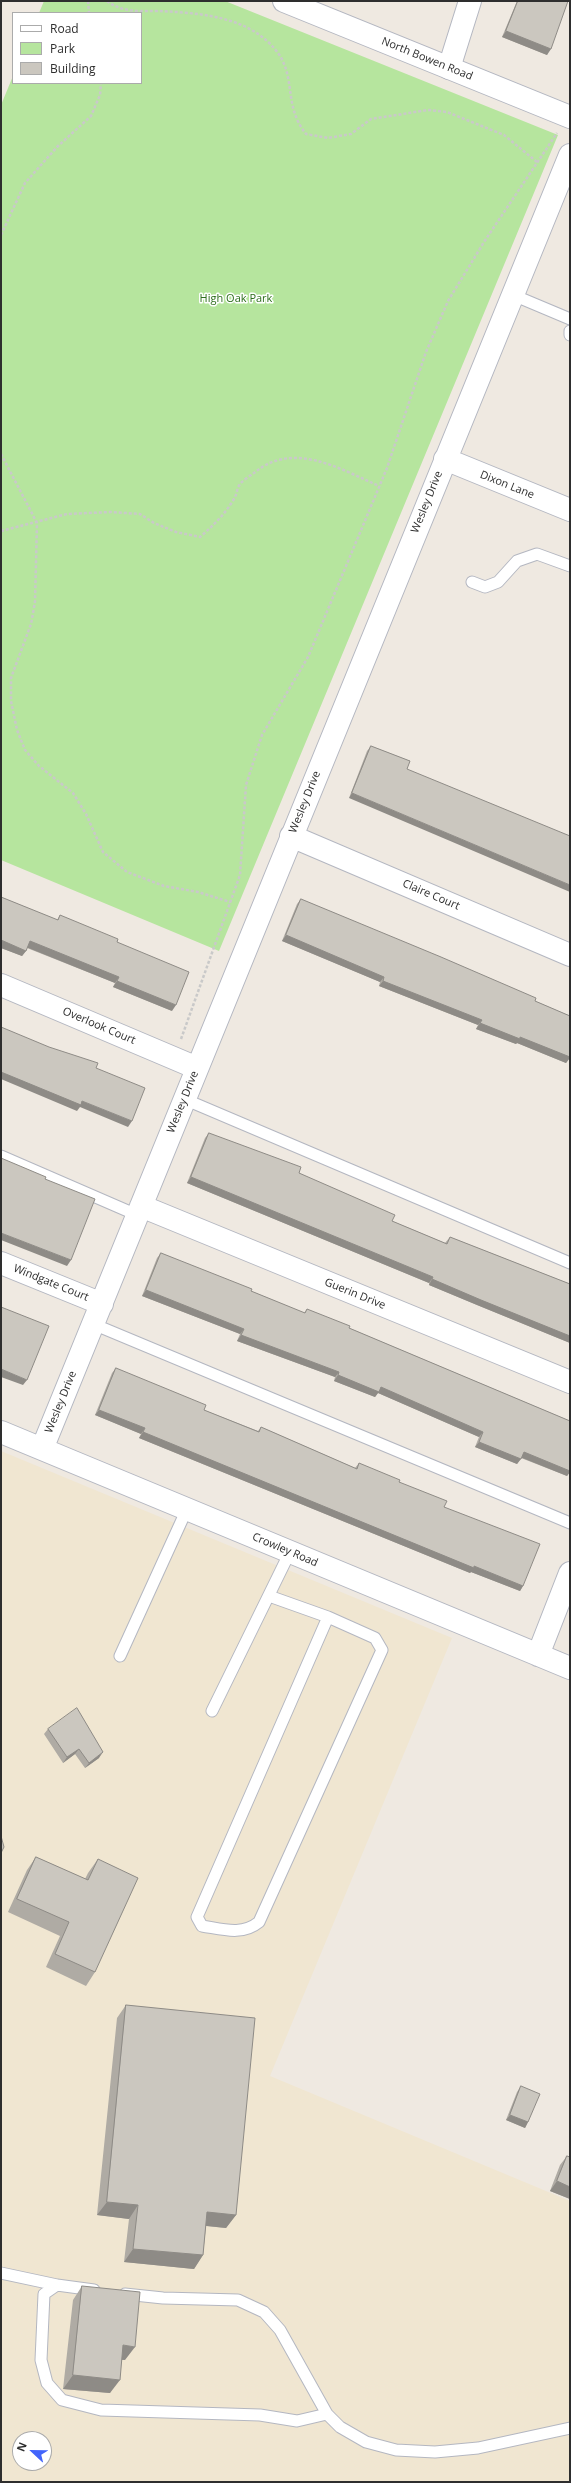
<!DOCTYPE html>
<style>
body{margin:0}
#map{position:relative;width:571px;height:2483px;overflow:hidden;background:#efe9e1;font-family:"Open Sans",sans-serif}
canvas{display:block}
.frame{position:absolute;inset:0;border:2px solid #2e2e2e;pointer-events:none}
.legend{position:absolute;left:12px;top:12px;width:130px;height:72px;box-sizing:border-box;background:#fff;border:1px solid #ababab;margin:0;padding:5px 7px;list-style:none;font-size:12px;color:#2e2e2e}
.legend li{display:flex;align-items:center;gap:8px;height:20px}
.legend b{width:20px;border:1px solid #ababab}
.north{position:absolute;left:12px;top:2431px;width:40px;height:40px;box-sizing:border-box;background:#fff;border:1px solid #ababab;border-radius:50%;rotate:292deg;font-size:11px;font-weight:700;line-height:16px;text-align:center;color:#2e2e2e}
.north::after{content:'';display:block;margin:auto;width:14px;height:18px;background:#4264fb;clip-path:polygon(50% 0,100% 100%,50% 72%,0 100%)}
</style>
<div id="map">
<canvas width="571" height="2483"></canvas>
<div class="frame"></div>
<ul class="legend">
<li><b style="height:5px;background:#fff"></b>Road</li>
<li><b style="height:11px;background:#b6e59e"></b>Park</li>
<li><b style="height:11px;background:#cbc7bf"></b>Building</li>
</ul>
<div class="north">N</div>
</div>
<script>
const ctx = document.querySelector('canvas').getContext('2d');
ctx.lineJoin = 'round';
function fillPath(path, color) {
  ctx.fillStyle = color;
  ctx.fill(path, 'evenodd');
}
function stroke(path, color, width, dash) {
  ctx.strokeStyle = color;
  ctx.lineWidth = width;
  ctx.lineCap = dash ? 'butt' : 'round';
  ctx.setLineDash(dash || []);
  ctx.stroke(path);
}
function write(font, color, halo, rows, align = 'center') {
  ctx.font = font + ' "Open Sans",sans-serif';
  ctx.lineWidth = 3;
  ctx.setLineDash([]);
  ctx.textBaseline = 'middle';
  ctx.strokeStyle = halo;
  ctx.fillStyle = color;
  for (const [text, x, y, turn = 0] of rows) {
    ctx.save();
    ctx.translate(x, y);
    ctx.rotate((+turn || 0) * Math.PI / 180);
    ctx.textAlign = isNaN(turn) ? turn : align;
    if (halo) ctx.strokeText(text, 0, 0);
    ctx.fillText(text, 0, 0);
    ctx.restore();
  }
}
const education = new Path2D(`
 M1,1451L452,1638L270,2076L570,2201V2482H1ZM20,2439H44V2463H20Z`);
const green = new Path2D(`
 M44,1H225L558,135L219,951L1,860V105L13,76V83H141V13H39Z`);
const path = new Path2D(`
 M88,1L89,13
 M107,1C123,13 140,11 159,11C199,13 246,16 274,48C298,75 282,104 306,134L328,138L351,134L371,119L428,110L447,112L504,135L537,162
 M1,235L25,183L57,147L91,116L100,95L101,83
 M1,454L37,523L35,602L31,624L11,678V701L17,730L25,750L39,766L73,793L86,814L103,852L127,872L164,886L198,892L230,902
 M1,531L67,514L111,512L140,514L154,523L176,532L200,537C213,526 225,514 234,499C237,494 237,488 240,484C243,480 250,476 254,473C293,440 340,469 379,486
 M181,1039L240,875L246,785L262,735L308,657L387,468L426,352L448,301L484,242L557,133`);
const lane = new Path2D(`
 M513,295L570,319
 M570,331V335
 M472,582L485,587L498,582L517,561L537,554L570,566
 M184,1099L570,1263
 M1,1156L137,1215
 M93,1324L570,1523
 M269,1596L328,1617L375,1638L382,1650L259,1922C242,1936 222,1929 202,1926L197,1917L328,1617
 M120,1656L187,1509
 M212,1711L290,1552
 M1,2273L57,2285
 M94,2290L57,2285L44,2294L41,2360L47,2383L62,2400L101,2410L260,2415L297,2421L327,2414
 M125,2294L163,2298L238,2300L264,2312L280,2330L327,2414L340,2427L366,2442L396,2450L435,2452L478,2448L570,2428`);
const street = new Path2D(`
 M449,68L470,1
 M445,459L570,510
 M291,836L570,955
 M1,985L197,1068
 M141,1206L570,1382
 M1,1263L102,1304
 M1,1432L570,1668
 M42,1449L570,155
 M538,1655L570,1573`);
const secondary = new Path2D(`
 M284,1L570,117`);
const wall = new Path2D(`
 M517,1H568L547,55L502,37Z
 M371,746L410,761L349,798L367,751Z
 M1,897L57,920L60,915L117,942L172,1011L113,987L115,983L27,948L26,951L22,956L1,948Z
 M301,899L535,1001L570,1016V1059H569L566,1063L517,1043L516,1044L476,1029L478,1025L379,986L380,982L282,941L297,904Z
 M209,1133L299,1173L392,1221L445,1243L450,1237L570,1284V1343L477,1305L429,1285V1283L187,1183L205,1138Z
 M161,1253L251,1291L304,1313L307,1309L349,1328L570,1421V1472L567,1476L521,1458L517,1464L475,1447L479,1437L378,1393L375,1397L334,1381L335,1377L237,1341L240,1334L142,1296L157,1258Z
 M116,1368L204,1410L258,1431L261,1427L355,1468L359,1463L399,1482L444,1507L523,1586L520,1591L471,1572L470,1573L139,1438L141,1434L95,1415L112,1373Z
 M48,1729L99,1758L85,1768L75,1754L63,1763L44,1734Z
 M36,1857L85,1879L88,1873L98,1859L95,1972L86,1986L46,1967L60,1936L8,1912L27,1870Z
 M126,2005L236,2215L226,2228L206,2226L203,2255L194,2269L124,2262L129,2219L97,2215L117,2018Z
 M521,2086L528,2122L525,2128L506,2120L517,2092Z
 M567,2156L570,2157V2199L550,2191L560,2165Z
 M82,2286L125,2360H122L110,2393L63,2389L73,2300Z`);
const shadedWall = new Path2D(`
 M506,31L551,49L547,55L502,37Z
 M352,793L570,885V892L349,798Z
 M286,935L384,977L380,982L282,941Z
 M1,940L26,951L22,956L1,948Z
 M30,941L119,977L115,983L26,947Z
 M117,981L176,1005L172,1011L113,987Z
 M383,981L482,1020L478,1025L379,986Z
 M480,1023L570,1055V1059H569L566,1063L517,1043L516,1044L476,1029Z
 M1,1072L82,1101L132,1121L128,1127L80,1107L77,1111L1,1079Z
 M191,1177L433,1277L429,1283L187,1183Z
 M1,1233L71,1260L67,1266L1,1240Z
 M432,1279L570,1336V1343L477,1305L429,1285Z
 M146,1290L244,1329L240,1334L142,1296Z
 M241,1335L339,1372L335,1377L237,1341Z
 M1,1369L27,1380L23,1385L1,1377Z
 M338,1375L381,1387L483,1432L479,1437L378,1393L375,1397L334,1381Z
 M99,1410L145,1428L141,1434L95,1415Z
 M143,1432L523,1586L520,1591L471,1572L470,1573L139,1438Z
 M479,1442L521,1459L517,1464L475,1447Z
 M524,1452L570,1471V1472L567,1476L520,1457Z
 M79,1749L75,1754L63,1763L67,1757Z
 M103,1752L99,1758L85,1768L89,1763Z
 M510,2115L528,2122L525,2128L506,2120Z
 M557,2181L570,2187V2199L550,2191Z
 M107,2202L138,2205L129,2219L97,2215Z
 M207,2212L236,2215L226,2228L198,2225Z
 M133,2249L203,2255L194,2269L124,2262Z
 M123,2345L135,2347L125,2360L114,2359Z
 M73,2375L120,2380L110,2393L63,2389Z`);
const building = new Path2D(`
 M518,1H568L551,49L506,31Z
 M371,746L410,761L407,769L570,836V885L352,793Z
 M1,897L58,920L60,915L118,939L117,942L189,972L176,1005L117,981L119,977L30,941L26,951L1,940Z
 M301,899L441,957L536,998L535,1001L570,1016V1057L520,1037V1039L480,1023L482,1020L383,981L384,977L286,935Z
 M1,1027L49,1047L98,1063L96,1068L145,1088L132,1121L82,1101L81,1105L1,1072Z
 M209,1133L301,1167L299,1173L395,1215L392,1221L447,1244L450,1237L570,1284V1336L481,1300L432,1279L433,1277L191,1177Z
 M1,1158L46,1177L45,1179L95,1199L71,1260L1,1233Z
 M161,1253L252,1289L251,1291L305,1313L307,1309L350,1326L349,1328L570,1421V1471L524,1452L521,1459L479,1442L483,1432L381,1387L379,1392L338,1375L339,1372L241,1335L244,1329L146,1290Z
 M1,1307L49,1326L27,1380L1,1369Z
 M116,1368L206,1405L204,1410L259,1432L261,1427L357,1469L359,1463L400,1480L399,1482L447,1501L444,1507L540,1544L523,1586L474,1566V1568L143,1432L145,1428L99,1410Z
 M77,1708L103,1752L89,1763L79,1749L67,1757L48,1729Z
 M1,1836L4,1847L1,1853Z
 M36,1857L88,1880L98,1859L138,1878L95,1972L55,1954L69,1922L17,1899Z
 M126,2005L255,2018L236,2215L207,2212L203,2255L133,2249L138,2205L107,2202Z
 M521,2086L540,2094L528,2122L510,2115Z
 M567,2156L570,2157V2187L557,2181Z
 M82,2286L140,2292L135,2347L123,2345L120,2380L73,2375Z`);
const streetNames = [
 ["North Bowen Road",427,59,22],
 ["Dixon Lane",507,485,22],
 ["Wesley Drive",427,502,-68],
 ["Wesley Drive",305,802,-68],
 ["Claire Court",431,895,23],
 ["Overlook Court",99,1026,23],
 ["Wesley Drive",183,1102,-68],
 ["Windgate Court",51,1283,22],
 ["Guerin Drive",355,1294,22],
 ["Wesley Drive",61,1402,-68],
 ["Crowley Road",285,1550,23]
];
const parkNames = [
 ["High Oak Park",236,299]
];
fillPath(education, '#f0e6d1');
fillPath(green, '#b6e59e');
stroke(lane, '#b4b7c1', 13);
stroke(street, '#b4b7c1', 24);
stroke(secondary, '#b4b7c1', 24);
stroke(path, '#c9c9c9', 2.5, [3, 2]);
stroke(lane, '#fff', 11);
stroke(street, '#fff', 22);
stroke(secondary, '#fff', 22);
fillPath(wall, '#afaba4');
fillPath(shadedWall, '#8e8b86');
fillPath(building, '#cbc7bf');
stroke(building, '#8e8b86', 1);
write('11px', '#2e2e2e', '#fff', streetNames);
write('11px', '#2c6e1b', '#fff', parkNames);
</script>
